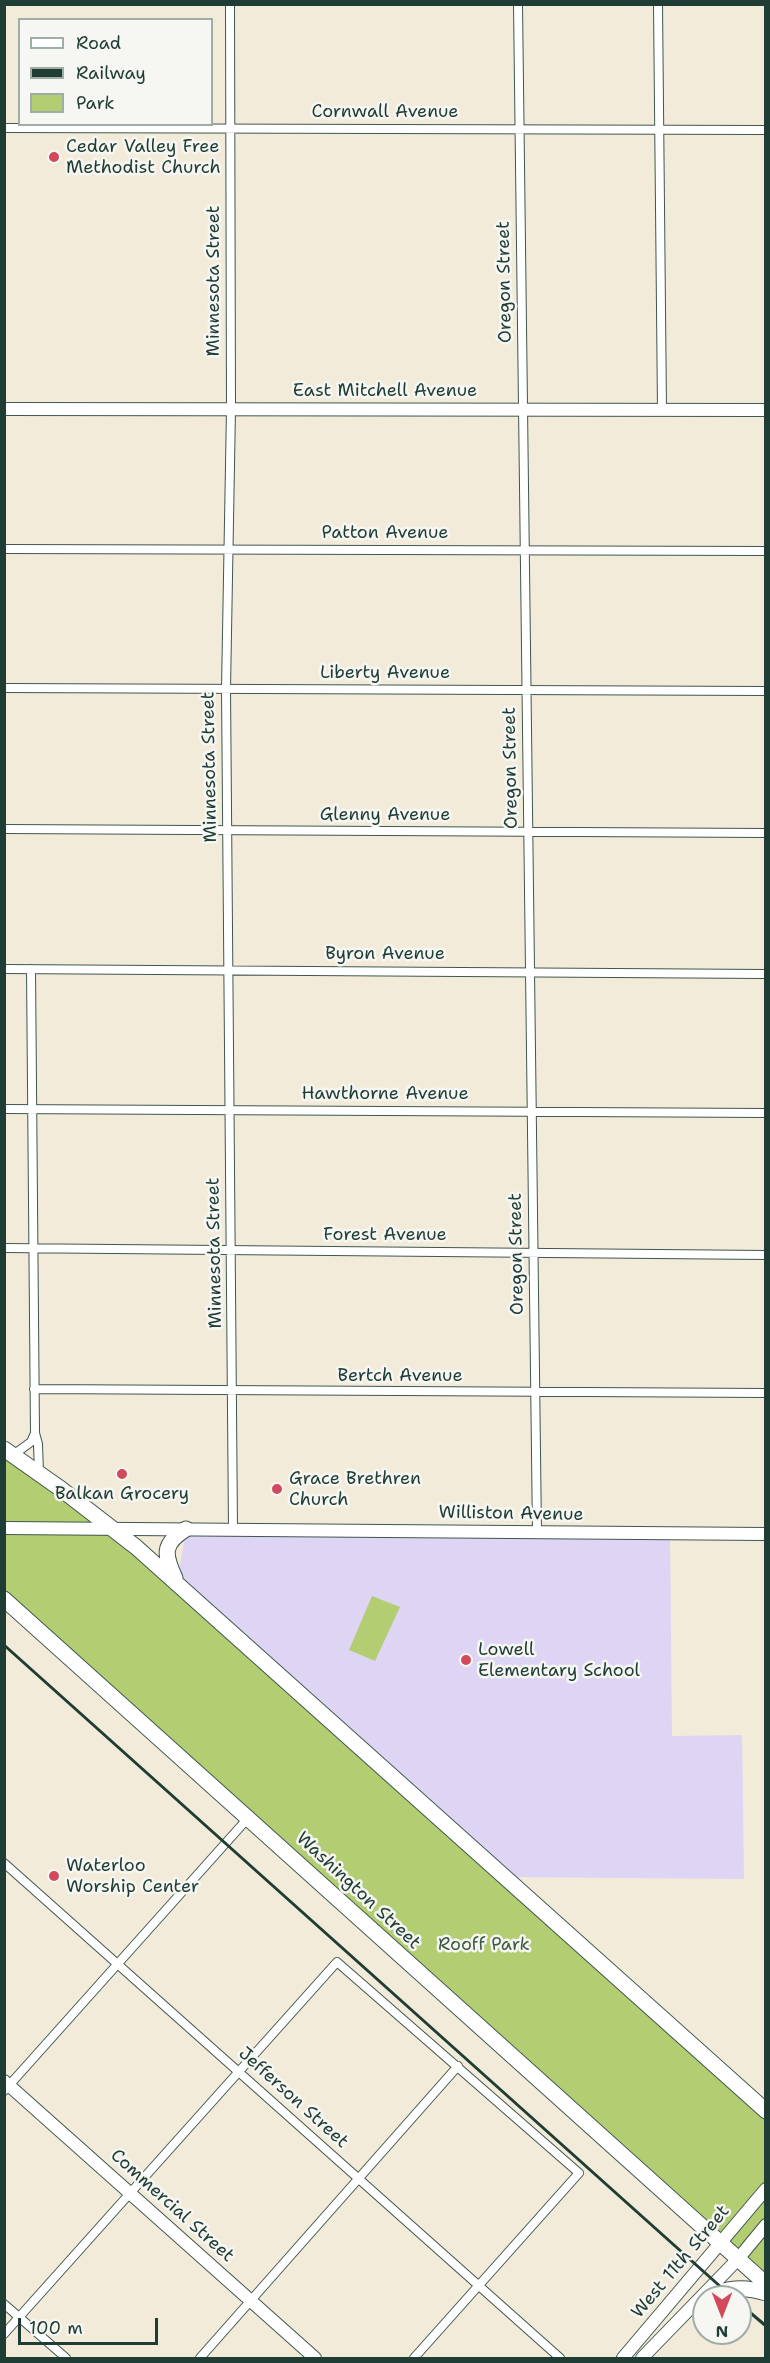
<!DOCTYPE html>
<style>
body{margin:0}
#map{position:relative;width:770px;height:2363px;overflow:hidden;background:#f3ebda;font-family:"Shantell Sans",sans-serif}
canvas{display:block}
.frame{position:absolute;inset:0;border:6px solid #1f3d34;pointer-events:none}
.legend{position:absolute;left:18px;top:18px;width:195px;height:108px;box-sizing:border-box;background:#f6f6f2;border:2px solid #a0aca6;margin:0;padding:8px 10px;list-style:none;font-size:18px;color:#1f3d34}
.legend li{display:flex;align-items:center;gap:12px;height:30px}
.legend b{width:30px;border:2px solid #a0aca6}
.north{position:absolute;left:692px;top:2285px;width:60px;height:60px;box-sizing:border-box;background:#f6f6f2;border:2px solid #a0aca6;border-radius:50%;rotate:180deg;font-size:16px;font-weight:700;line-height:24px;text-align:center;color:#1f3d34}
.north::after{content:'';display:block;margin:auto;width:21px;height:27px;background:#d1495b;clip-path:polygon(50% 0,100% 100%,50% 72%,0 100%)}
.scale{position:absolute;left:18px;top:2318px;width:140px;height:27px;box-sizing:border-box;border:3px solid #1f3d34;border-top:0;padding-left:8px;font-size:18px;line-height:21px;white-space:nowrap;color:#1f3d34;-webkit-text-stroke:4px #f6f6f2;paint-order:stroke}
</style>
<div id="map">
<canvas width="770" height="2363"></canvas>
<div class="frame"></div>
<ul class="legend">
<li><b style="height:8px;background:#fff"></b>Road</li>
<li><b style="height:8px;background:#1f3d34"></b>Railway</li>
<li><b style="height:16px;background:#b3cd73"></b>Park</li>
</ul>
<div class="north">N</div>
<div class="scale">100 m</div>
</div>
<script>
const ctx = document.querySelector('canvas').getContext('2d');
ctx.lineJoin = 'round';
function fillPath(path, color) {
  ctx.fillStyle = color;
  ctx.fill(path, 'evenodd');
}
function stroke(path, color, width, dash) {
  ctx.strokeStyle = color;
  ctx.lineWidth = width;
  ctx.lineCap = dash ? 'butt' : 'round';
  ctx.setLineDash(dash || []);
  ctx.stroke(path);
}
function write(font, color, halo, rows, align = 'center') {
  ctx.font = font + ' "Shantell Sans",sans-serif';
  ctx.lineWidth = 5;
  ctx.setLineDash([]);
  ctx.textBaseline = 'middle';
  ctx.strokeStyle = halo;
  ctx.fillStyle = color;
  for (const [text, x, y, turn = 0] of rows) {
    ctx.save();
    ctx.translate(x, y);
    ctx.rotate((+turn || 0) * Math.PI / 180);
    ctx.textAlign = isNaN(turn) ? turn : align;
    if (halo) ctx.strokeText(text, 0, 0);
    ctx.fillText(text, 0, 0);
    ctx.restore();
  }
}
const built = new Path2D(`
 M186,1529L670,1533L672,1736L742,1735L744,1879L505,1877L177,1584Z`);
const green = new Path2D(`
 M5,1449L61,1489L765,2110V2284L5,1604Z
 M372,1596L400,1607L375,1661L349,1650Z`);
const street = new Path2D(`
 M230,4L231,409L226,689L233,1529
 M518,4L537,1532
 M658,4L662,410
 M4,128L766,130
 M4,549L766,551
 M4,688L766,691
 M4,829L766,833
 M4,969L766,974
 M31,969L35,1433L38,1444L39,1473
 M4,1109L766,1113
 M4,1248L766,1255
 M34,1389L766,1393
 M13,1455L31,1442L35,1433
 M4,1863L560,2358
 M4,2091L249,1817
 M4,2304L66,2358
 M4,2334L337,1962L579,2173L414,2358
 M200,2358L458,2066`);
const secondary = new Path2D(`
 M4,409L766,410
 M4,1528L766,1534
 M4,2081L315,2358
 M623,2358L766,2189
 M642,2358L738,2259L766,2225`);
const highway = new Path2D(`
 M4,1449L61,1489L136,1547L766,2111
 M175,1578C164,1554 162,1544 186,1529
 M4,1599L766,2284
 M706,2297C726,2288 744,2286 766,2293`);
const rail = new Path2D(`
 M4,1645L732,2297
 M740,2304L766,2326`);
const markers = [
 [54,157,6,"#d1495b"],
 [122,1474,6,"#d1495b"],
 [277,1489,6,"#d1495b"],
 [466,1660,6,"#d1495b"],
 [54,1876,6,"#d1495b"]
];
const streetNames = [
 ["Cornwall Avenue",385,112],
 ["Minnesota Street",214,281,-90],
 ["Oregon Street",505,282,-91],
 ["East Mitchell Avenue",385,391],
 ["Patton Avenue",385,533],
 ["Liberty Avenue",385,673],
 ["Minnesota Street",210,767,-91],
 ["Oregon Street",511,768,-91],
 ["Glenny Avenue",385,815],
 ["Byron Avenue",385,954],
 ["Hawthorne Avenue",385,1094],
 ["Forest Avenue",385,1235],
 ["Minnesota Street",215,1253,-91],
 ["Oregon Street",517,1254,-91],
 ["Bertch Avenue",400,1376],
 ["Williston Avenue",511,1514,1],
 ["Washington Street",358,1891,43],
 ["Jefferson Street",293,2098,42],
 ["Commercial Street",172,2206,42],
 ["West 11th Street",681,2262,-50]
];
const poiNames = [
 ["Cedar Valley Free",66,147],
 ["Methodist Church",66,168],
 ["Grace Brethren",289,1479],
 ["Church",289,1500],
 ["Balkan Grocery",122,1494,"center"],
 ["Lowell",478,1650],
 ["Elementary School",478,1671],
 ["Waterloo",66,1866],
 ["Worship Center",66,1887]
];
const parkNames = [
 ["Rooff Park",484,1945]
];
fillPath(built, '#ded5f5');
fillPath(green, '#b3cd73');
stroke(street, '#3f574d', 10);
stroke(secondary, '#3f574d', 14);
stroke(highway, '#3f574d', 17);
stroke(street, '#fff', 8);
stroke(secondary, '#fff', 12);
stroke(highway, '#fff', 15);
stroke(rail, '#1f3d34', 3);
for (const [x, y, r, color] of markers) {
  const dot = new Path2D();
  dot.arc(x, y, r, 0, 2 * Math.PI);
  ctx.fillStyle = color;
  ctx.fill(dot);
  stroke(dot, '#f6f6f2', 2);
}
write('18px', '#1f3d34', '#f6f6f2', streetNames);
write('18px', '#1f3d34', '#f6f6f2', poiNames, 'left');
write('18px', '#3d5a41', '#f6f6f2', parkNames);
</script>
